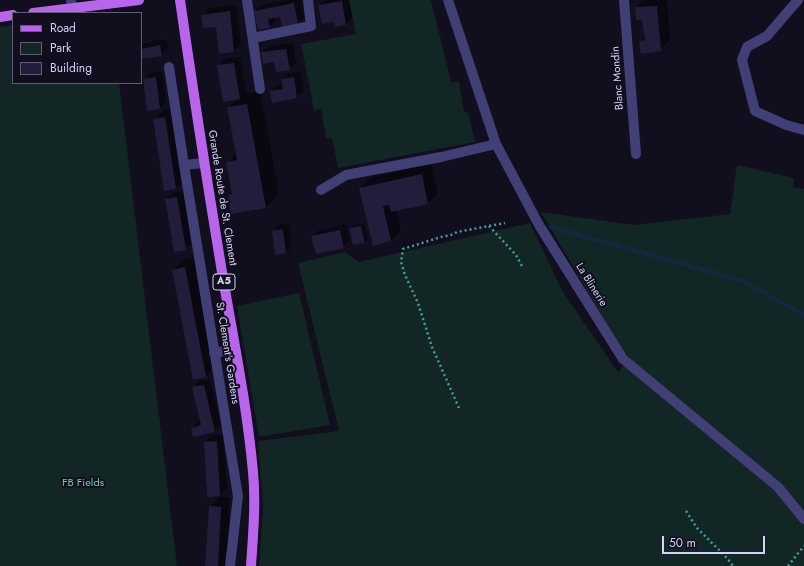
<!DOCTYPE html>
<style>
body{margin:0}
#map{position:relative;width:804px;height:566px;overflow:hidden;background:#110e1d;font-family:Jost,sans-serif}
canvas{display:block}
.legend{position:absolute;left:12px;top:12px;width:130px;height:72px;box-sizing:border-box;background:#110e1d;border:1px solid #5f5c75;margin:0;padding:5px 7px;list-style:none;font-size:12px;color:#d5d0f9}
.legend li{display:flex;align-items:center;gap:8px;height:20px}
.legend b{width:20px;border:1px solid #5f5c75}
.scale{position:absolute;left:662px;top:536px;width:103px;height:18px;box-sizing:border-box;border:2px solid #d5d0f9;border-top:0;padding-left:5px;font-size:12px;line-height:14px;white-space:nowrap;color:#d5d0f9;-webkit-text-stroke:3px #110e1d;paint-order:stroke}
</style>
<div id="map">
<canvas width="804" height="566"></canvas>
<ul class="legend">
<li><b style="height:5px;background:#b965eb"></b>Road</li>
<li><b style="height:11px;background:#122625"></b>Park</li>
<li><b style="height:11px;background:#231d3b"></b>Building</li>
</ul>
<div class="scale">50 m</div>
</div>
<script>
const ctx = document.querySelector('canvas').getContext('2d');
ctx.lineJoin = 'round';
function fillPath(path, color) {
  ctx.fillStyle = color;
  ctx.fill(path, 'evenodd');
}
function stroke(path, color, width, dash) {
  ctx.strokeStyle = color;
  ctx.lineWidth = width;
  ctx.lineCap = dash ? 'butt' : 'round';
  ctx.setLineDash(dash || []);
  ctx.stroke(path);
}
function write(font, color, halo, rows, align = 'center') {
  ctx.font = font + ' Jost,sans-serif';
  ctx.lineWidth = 4;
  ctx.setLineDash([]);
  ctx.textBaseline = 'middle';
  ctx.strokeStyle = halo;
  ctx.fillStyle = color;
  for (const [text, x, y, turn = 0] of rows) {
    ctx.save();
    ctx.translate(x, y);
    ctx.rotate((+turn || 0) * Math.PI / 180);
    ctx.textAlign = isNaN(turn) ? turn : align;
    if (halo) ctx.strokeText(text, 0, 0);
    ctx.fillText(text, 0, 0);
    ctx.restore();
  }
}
const green = new Path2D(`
 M349,0H431L451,82H459L464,112H468L475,142L338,168L332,138L326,139L321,109L314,110L301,44L356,34Z
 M13,25V83H119L177,566H0V27Z
 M737,165L794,178L793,187L804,189V566H259L263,506L258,441L339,431L298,263L345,252L359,262L530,223L563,292L618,372L630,359L612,333L541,212L634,225L730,214Z
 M299,293L330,425L259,437L237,306Z`);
const shadow = new Path2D(`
 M287,0H301L304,17L297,23L281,15L275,17L276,20L269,27L255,11L262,5Z
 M325,0H349L352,18L346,24L335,20L319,5Z
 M644,0H667L670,40L660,50L640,42L646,36L643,19L636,7Z
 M236,5L241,44L234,51L220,53L217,26L202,15L209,8Z
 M166,39L168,48L161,55L141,58V44Z
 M293,43L296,63L289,69L262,53L269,46Z
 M240,57L246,92L244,94L260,91L279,194L266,207L229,195L233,192L227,163L236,154L228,108L237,99L218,66L224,59Z
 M162,71L166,102L160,108L144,79L150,73Z
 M300,71L304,91L297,97L273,102L271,91L277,85L283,84L282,79L289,73Z
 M175,108L186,178L176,188L154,120L164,110Z
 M431,164L438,193L428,203L396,210L401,231L391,241L373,244L360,188L370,178Z
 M184,191L193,242L186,249L175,251L166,199L172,193Z
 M289,223L292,245L286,252L276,254L273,231L279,225Z
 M364,223L368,239L365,242L351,228L354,225Z
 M346,224L350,240L343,247L313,237L319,230Z
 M194,258L216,366L206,376L194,379L173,270L183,260Z
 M210,379L221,425L214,431L192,428L198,421H201L193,388L200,381Z
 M223,435L227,489L220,495L208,496L205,442L211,436Z
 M219,497H230L227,566H206L210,507Z`);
const stream = new Path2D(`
 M551,227L743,281L804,315`);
const building = new Path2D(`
 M342,1L346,25L335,27L334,22L322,24L318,5Z
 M294,3L298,24L282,27L280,17L268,19L270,28L258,30L254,11Z
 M657,6L661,51L641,54L639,41L645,40L642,20H636L635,7Z
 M230,11L234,52L219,54L216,27L203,28L201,15Z
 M160,45L162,56L141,59V49Z
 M286,49L290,70L276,72L274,62L263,64L261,52Z
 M234,63L240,99L223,102L217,65Z
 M156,77L160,109L147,111L143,79Z
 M294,77L297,98L272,103L270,91L283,89L281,79Z
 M247,104L266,208L231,214L228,195L232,194L226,162L237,160L227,107Z
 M165,117L176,189L164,191L153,119Z
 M422,174L428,204L391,212L389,205L383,206L391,241L373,246L359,188Z
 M177,197L186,250L174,252L165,199Z
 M361,226L365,243L353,245L350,228Z
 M283,229L286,253L275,255L272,231Z
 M340,230L344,248L316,254L311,236Z
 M185,267L206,377L193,380L172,270Z
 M204,385L215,432L193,437L191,428L201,425L192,387Z
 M217,441L220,496L207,497L204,442Z
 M209,506L221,507L218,566H205Z`);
const path = new Path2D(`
 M489,226L516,255L522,266
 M459,408L432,347L418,303L405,275L401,262L403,249L441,237L451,235L457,232L505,223
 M686,511L697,528L727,558L733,566
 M788,566L804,546`);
const minor = new Path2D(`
 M71,0L72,9
 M247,0L260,89
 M448,0L496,144L539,225L623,359L778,487L804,519
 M624,0L636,154
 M798,0L767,36L747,47L742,60L755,111L786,125L804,130
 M253,38L311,26L308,0
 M169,67L184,165
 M204,163L184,165L238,496L230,566
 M321,190L346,175L441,157L496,144
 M214,353L235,349`);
const major = new Path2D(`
 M180,0C193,91 207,181 222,272C233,338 247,405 253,472C256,503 253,535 251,566
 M33,13L139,0
 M0,17L13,15`);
const shields = [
 [224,282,22]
];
const shieldNames = [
 ["A5",224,282]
];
const streetNames = [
 ["Blanc Mondin",618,78,-94],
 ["Grande Route de St. Clement",222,198,81],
 ["La Blinerie",591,285,58],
 ["St. Clement's Gardens",227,353,81]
];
const parkNames = [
 ["FB Fields",83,483]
];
fillPath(green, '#122625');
fillPath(shadow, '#0007');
stroke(stream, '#152641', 4);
fillPath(building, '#231d3b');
stroke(path, '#3ca19b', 2.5, [2, 3]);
stroke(minor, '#413f76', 10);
stroke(major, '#b965eb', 10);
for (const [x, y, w] of shields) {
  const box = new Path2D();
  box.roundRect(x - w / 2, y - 8, w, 16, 3);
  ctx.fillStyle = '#110e1d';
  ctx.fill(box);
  stroke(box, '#d5d0f9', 1);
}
write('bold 10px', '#d5d0f9', null, shieldNames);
write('11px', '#d5d0f9', '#110e1d', streetNames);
write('11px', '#67cfb5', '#110e1d', parkNames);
</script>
